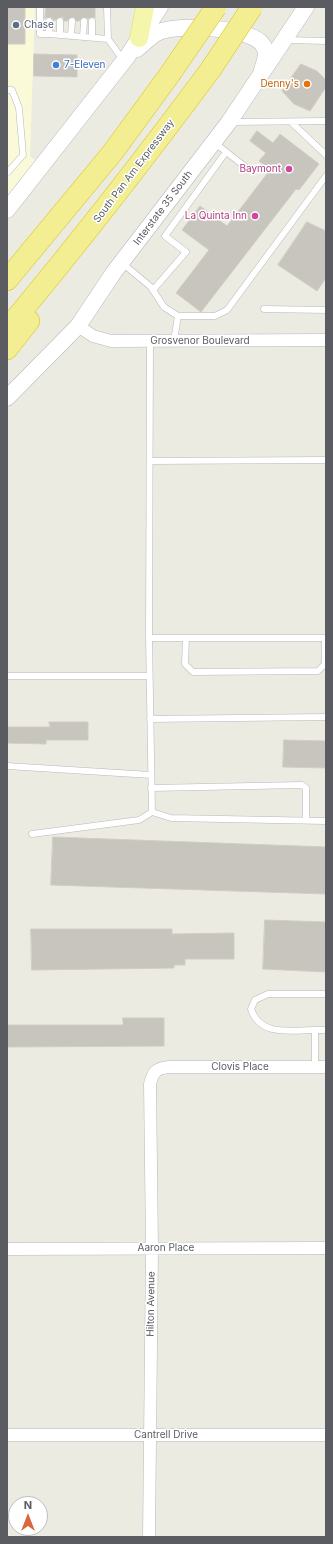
<!DOCTYPE html>
<style>
body{margin:0}
#map{position:relative;width:333px;height:1544px;overflow:hidden;background:#ebebe1;font-family:Inter,sans-serif}
canvas{display:block}
.frame{position:absolute;inset:0;border:8px solid #5a5c61;pointer-events:none}
.north{position:absolute;left:8px;top:1496px;width:40px;height:40px;box-sizing:border-box;background:#fff;border:1px solid #bdbec0;border-radius:50%;rotate:0deg;font-size:11px;font-weight:700;line-height:16px;text-align:center;color:#5a5c61}
.north::after{content:'';display:block;margin:auto;width:14px;height:18px;background:#d8673b;clip-path:polygon(50% 0,100% 100%,50% 72%,0 100%)}
</style>
<div id="map">
<canvas width="333" height="1544"></canvas>
<div class="frame"></div>
<div class="north">N</div>
</div>
<script>
const ctx = document.querySelector('canvas').getContext('2d');
ctx.lineJoin = 'round';
function fillPath(path, color) {
  ctx.fillStyle = color;
  ctx.fill(path, 'evenodd');
}
function stroke(path, color, width, dash) {
  ctx.strokeStyle = color;
  ctx.lineWidth = width;
  ctx.lineCap = dash ? 'butt' : 'round';
  ctx.setLineDash(dash || []);
  ctx.stroke(path);
}
function write(font, color, halo, rows, align = 'center') {
  ctx.font = font + ' Inter,sans-serif';
  ctx.lineWidth = 3;
  ctx.setLineDash([]);
  ctx.textBaseline = 'middle';
  ctx.strokeStyle = halo;
  ctx.fillStyle = color;
  for (const [text, x, y, turn = 0] of rows) {
    ctx.save();
    ctx.translate(x, y);
    ctx.rotate((+turn || 0) * Math.PI / 180);
    ctx.textAlign = isNaN(turn) ? turn : align;
    if (halo) ctx.strokeText(text, 0, 0);
    ctx.fillText(text, 0, 0);
    ctx.restore();
  }
}
const commercial = new Path2D(`
 M7,7H35L30,156L37,162L7,197Z`);
const building = new Path2D(`
 M7,7H25V44H7Z
 M46,7H95V18L92,17L88,19L84,17L79,21H76L75,18L72,17L67,21H64L63,17H60L54,21L51,17L45,18Z
 M34,54L77,55V77L34,76Z
 M301,64L317,71L326,80V87L310,111L294,104L282,91Z
 M257,131L273,143L280,134L319,164L299,190L296,189L201,312L176,293L209,250L182,230L200,206L227,226L270,170L259,161L266,153L250,141Z
 M307,222L326,231V278L317,291L278,265Z
 M49,722H88V740H46V744L7,743V727H50Z
 M284,740L326,741V768L283,767Z
 M53,837L326,847V894L51,885Z
 M265,920L326,922V972L263,969Z
 M31,929H172V934L234,933V959H185V965H174V968L32,970Z
 M123,1018H164V1046L7,1047V1025H123Z`);
const lane = new Path2D(`
 M40,7V34H49
 M107,7L108,39
 M49,21V34L108,39L123,60
 M92,21V37
 M60,35V21
 M71,36L72,21
 M83,37L84,21
 M286,40L326,41
 M7,90H12L19,108L23,155L7,173
 M232,122L326,121
 M291,122L326,155
 M215,143L248,169
 M122,263L151,287L164,307L178,316
 M153,290L186,252L165,236L226,152
 M264,309L326,310
 M174,341L178,316H215L227,310L326,176
 M151,461L326,460
 M149,638H326
 M186,638L185,664L193,672L318,671L325,664V638
 M7,676H149
 M150,719L326,717
 M7,766L151,775
 M151,788L302,785L306,788V820
 M152,812L171,818L326,821
 M32,834L139,820L152,812L149,638L150,341
 M315,1030C291,1030 260,1037 251,1009L255,1000L268,994H326
 M315,1067V1030H326`);
const street = new Path2D(`
 M78,326L93,336L111,341L326,340
 M7,1249L326,1248
 M7,1435H326
 M149,1537L152,1248L150,1084C153,1072 156,1068 169,1067H326`);
const secondary = new Path2D(`
 M137,49C144,44 151,35 159,32C178,24 250,27 262,44C269,52 265,61 262,70
 M7,210L127,57L160,7
 M7,398L78,326L114,272L229,122L306,7`);
const primary = new Path2D(`
 M139,38L145,7`);
const highway = new Path2D(`
 M7,280L113,152L170,74
 M7,329C78,244 145,158 211,69
 M7,349L29,321`);
const highwayBridge = new Path2D(`
 M211,69L252,7
 M170,74L216,7`);
const markers = [
 [16,25,4,"#5c6f8a"],
 [56,65,4,"#3f7fe0"],
 [307,84,4,"#e8710a"],
 [289,169,4,"#d1479c"],
 [255,216,4,"#d1479c"]
];
const serviceNames = [
 ["Chase",24,25]
];
const shopNames = [
 ["7-Eleven",64,65]
];
const foodNames = [
 ["Denny's",299,84]
];
const hotelNames = [
 ["Baymont",281,169],
 ["La Quinta Inn",247,216]
];
const streetNames = [
 ["South Pan Am Expressway",134,171,-53],
 ["Interstate 35 South",163,208,-53],
 ["Grosvenor Boulevard",200,341],
 ["Clovis Place",240,1067],
 ["Aaron Place",166,1248],
 ["Hilton Avenue",151,1304,-89],
 ["Cantrell Drive",166,1435]
];
fillPath(commercial, '#faf9d8');
fillPath(building, '#c7c5be');
stroke(building, '#cfcec0', 1);
stroke(lane, '#b7b8bd', 7);
stroke(street, '#b7b8bd', 13);
stroke(secondary, '#b7b9bf', 17);
stroke(primary, '#e3da62', 19);
stroke(highway, '#d8c315', 22);
stroke(lane, '#fff', 6);
stroke(street, '#fff', 12);
stroke(secondary, '#fff', 16);
stroke(primary, '#f4f7ab', 18);
stroke(highway, '#f2ee91', 21);
stroke(highwayBridge, '#d8c315', 22, []);
stroke(highwayBridge, '#f2ee91', 21);
for (const [x, y, r, color] of markers) {
  const dot = new Path2D();
  dot.arc(x, y, r, 0, 2 * Math.PI);
  ctx.fillStyle = color;
  ctx.fill(dot);
  stroke(dot, '#fff', 1.5);
}
write('10px', '#4e5e75', '#fff', serviceNames, 'left');
write('10px', '#366cbe', '#fff', shopNames, 'left');
write('10px', '#c56008', '#fff', foodNames, 'right');
write('10px', '#b23c85', '#fff', hotelNames, 'right');
write('10px', '#5a5c61', '#fff', streetNames);
</script>
